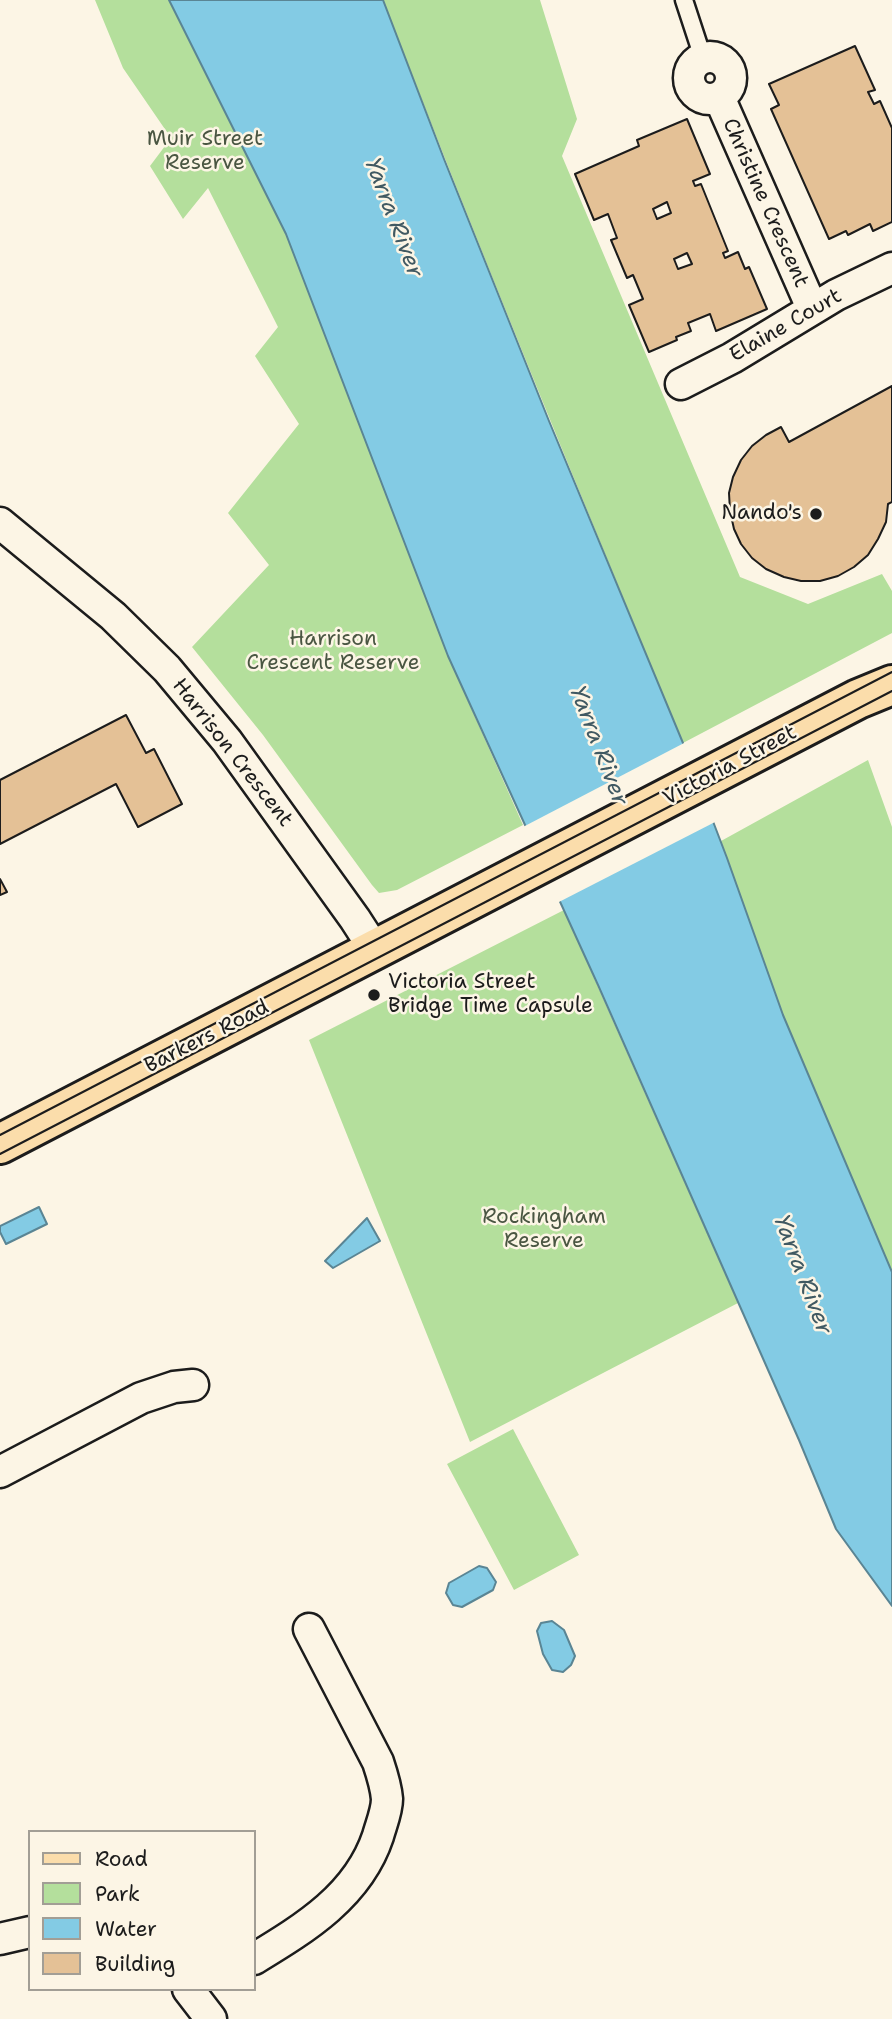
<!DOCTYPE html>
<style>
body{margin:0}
#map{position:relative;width:892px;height:2019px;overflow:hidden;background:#fcf5e5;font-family:"Shantell Sans",sans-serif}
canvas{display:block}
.legend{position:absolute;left:28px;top:1830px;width:228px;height:161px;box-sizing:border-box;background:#fcf5e5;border:2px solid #a29e95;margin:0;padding:9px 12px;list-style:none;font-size:21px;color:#1c1c1c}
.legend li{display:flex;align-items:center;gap:14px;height:35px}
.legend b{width:35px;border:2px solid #a29e95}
</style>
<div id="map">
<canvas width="892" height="2019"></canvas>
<ul class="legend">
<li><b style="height:9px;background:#fbddab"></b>Road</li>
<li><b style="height:19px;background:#b4df9c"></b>Park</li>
<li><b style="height:19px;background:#83cbe4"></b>Water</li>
<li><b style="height:19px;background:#e4c196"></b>Building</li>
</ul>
</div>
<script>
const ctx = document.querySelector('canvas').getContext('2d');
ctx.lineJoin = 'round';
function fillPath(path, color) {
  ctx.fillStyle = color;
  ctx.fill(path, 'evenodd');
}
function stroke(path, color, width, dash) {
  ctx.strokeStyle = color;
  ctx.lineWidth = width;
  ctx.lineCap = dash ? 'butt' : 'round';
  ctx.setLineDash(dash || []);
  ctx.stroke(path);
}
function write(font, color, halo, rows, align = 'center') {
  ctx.font = font + ' "Shantell Sans",sans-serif';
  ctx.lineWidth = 5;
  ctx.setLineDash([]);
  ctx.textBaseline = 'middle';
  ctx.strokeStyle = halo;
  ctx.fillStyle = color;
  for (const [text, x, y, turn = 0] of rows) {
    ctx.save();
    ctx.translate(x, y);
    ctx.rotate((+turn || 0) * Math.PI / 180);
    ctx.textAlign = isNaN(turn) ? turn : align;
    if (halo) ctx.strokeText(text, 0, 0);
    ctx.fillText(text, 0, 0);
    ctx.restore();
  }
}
const green = new Path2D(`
 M95,0H169L286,234L448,656L523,825L397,890L379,893L372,885L263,735L192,647L269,565L228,513L299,424L255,356L278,327L208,188L183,219L150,166L171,138L123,68Z
 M383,0H540L577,119L562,156L740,577L808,604L882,574L892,591V633L683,743C581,496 479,249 383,0Z
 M868,760L892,827V1272L783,1015L721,841Z
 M564,910L738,1303L470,1442L309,1040Z
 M513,1429L579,1555L514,1590L447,1464Z`);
const water = new Path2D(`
 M169,0H383L444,159L549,421L683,743L727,858L783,1015L892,1272V1606L836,1529L799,1440L598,985L448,656L286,234Z
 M39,1207L47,1224L6,1244L0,1232V1226Z
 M367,1218L380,1241L333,1268L325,1261Z
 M479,1566L487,1568L496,1582L493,1590L462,1607L453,1605L446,1593L449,1583Z
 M552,1621L564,1630L575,1656L571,1665L563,1672L552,1670L543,1654L537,1631L541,1623Z`);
const pier = new Path2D(`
 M686,742L717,821L557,903L521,828Z`);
const building = new Path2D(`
 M855,46L875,90L868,92L874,104L880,101L892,128V222L873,231L870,224L848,235L846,231L829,239L771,109L779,105L769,84Z
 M687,119L710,174L693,181L695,186L701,184L728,251L723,253L725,258L738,252L745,269L749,267L767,309L716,331L710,314L688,323L691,331L676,337L677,340L649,352L629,305L643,299L633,275L627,278L611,240L617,238L608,214L594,220L575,174L639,146L637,140ZM667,202L671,213L657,219L653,209ZM687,253L692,264L678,269L674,259Z
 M892,386V502L888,504L886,522L878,539L868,555L854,567L838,576L820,581H801L784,577L766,569L752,558L741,544L734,529L730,511L729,493L733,477L741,460L752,446L766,435L781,427L789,442Z
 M126,715L146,753L154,749L182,804L138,827L116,784L0,844V780Z
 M0,879L7,892L0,895Z`);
const service = new Path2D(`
 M684,0L703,58`);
const minor = new Path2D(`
 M689 78a21 21 0 1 1 42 0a21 21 0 1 1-42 0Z
 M719,97L812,308
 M681,384L732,358L836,295L892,268
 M0,523L113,616L167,669L227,741L355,919L375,950
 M0,1472L141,1398L174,1387L193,1385
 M0,1939L30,1932
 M254,1959C305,1928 358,1896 378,1836C381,1825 387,1811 387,1799C386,1786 382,1774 378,1762L309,1629
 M188,1989L211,2019`);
const primary = new Path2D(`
 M0,1144L858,699L892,685`);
const tram = new Path2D(`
 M0,1135L892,672
 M0,1154L892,691`);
const markers = [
 [816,514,7,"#1c1c1c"],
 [374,995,7,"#1c1c1c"]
];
const parkNames = [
 ["Muir Street",205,140],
 ["Reserve",205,164],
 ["Harrison",333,640],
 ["Crescent Reserve",333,664],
 ["Rockingham",544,1218],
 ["Reserve",544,1242]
];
const streetNames = [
 ["Christine Crescent",765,203,66],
 ["Elaine Court",786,326,-30],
 ["Harrison Crescent",232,753,52],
 ["Victoria Street",730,766,-28],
 ["Barkers Road",207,1037,-27]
];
const poiNames = [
 ["Nando's",802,514],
 ["Victoria Street",388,983,"left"],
 ["Bridge Time Capsule",388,1007,"left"]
];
const waterNames = [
 ["Yarra River",393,218,69],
 ["Yarra River",598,746,69],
 ["Yarra River",802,1275,69]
];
fillPath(green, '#b4df9c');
fillPath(water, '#83cbe4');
stroke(water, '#5a8594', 2);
fillPath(pier, '#fcf5e5');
fillPath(building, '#e4c196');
stroke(building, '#1c1c1c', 2);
stroke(service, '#1c1c1c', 21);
stroke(minor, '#1c1c1c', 35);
stroke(primary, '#1c1c1c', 44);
stroke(service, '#fcf5e5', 16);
stroke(minor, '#fcf5e5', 30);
stroke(primary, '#fbddab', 38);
stroke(tram, '#1c1c1c', 2);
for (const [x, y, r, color] of markers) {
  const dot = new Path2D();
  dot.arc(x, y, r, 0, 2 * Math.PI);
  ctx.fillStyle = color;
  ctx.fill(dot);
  stroke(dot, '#fcf5e5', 2.5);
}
write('21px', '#4a5642', '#fcf5e5', parkNames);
write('21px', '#1c1c1c', '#fcf5e5', streetNames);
write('21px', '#1c1c1c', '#fcf5e5', poiNames, 'right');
write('italic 23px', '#405962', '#fcf5e5', waterNames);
</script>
